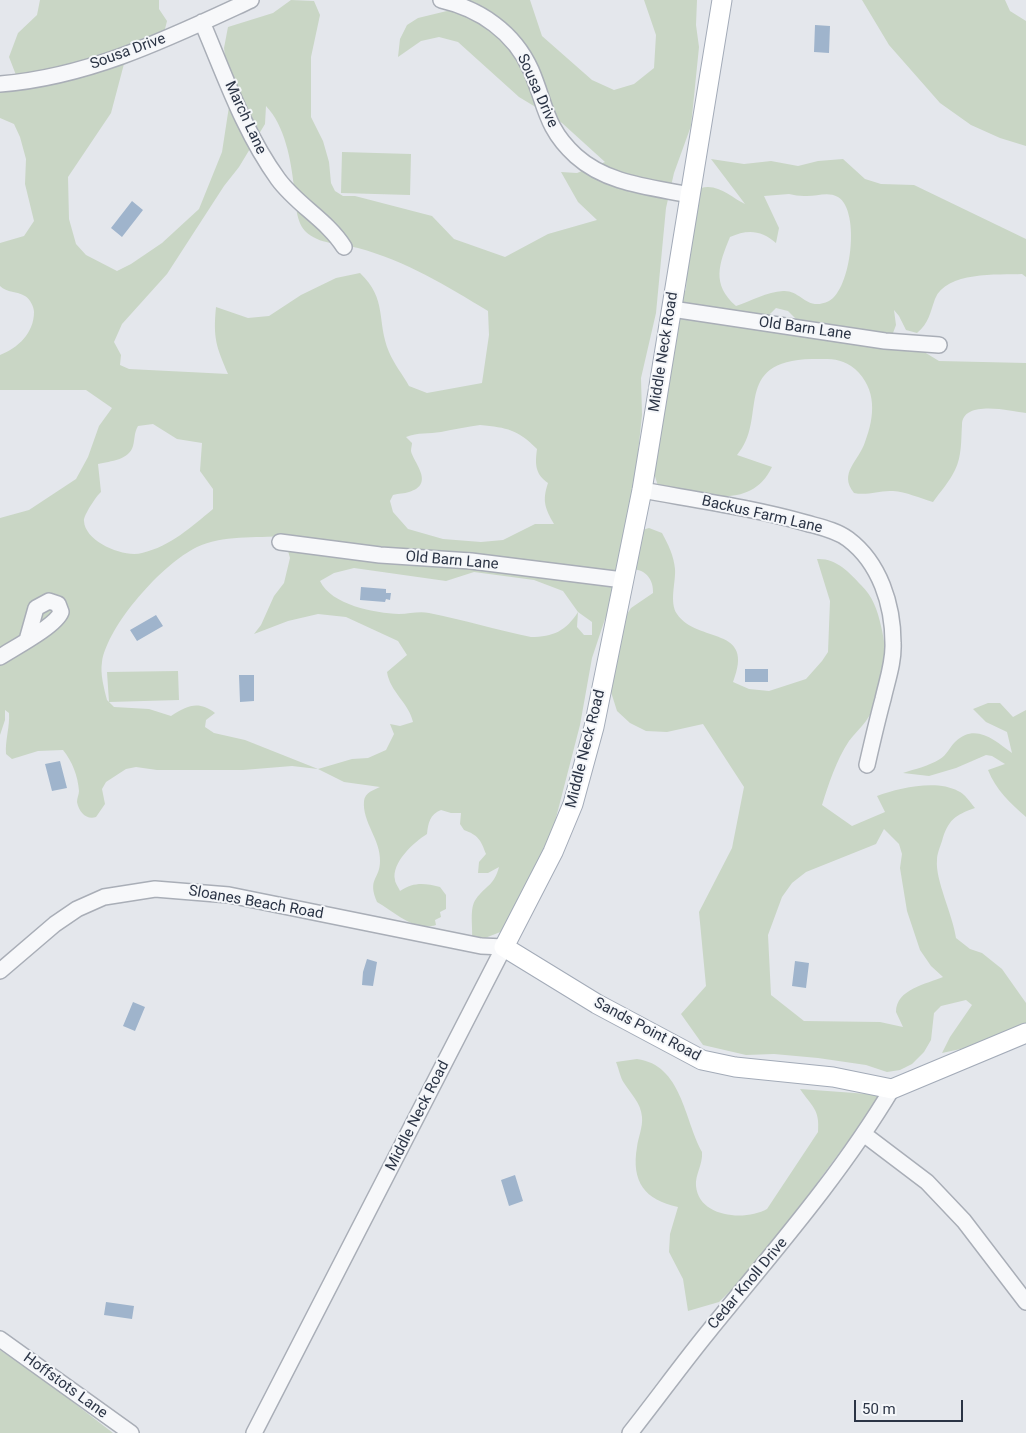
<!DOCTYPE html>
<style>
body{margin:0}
#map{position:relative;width:1026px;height:1433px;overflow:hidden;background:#e4e7ec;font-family:Roboto,sans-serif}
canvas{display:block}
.scale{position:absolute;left:854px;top:1400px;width:109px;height:22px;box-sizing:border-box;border:2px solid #2b3445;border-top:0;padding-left:6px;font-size:15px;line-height:18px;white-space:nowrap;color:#2b3445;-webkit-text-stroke:4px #f4f6f9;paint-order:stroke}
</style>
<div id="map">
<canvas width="1026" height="1433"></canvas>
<div class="scale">50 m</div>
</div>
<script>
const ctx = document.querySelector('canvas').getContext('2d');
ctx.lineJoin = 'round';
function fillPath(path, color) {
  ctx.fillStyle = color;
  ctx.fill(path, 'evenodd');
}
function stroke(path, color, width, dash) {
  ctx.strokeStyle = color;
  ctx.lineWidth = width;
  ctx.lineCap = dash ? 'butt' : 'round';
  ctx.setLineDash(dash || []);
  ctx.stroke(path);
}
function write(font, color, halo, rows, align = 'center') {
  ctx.font = font + ' Roboto,sans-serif';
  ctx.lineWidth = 4;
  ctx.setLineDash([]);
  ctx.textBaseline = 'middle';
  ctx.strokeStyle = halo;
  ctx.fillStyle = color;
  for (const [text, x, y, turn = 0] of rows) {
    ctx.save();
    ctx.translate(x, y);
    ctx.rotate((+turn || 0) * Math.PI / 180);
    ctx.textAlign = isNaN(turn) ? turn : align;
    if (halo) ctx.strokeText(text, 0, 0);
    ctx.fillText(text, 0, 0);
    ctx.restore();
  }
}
const green = new Path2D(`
 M40,0H159V9L167,21L164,33L129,45L111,113L68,177L69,219L76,244L86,255L117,271L131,264L162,243L199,209L222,152L230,100L224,48L228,27L273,13L291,0L314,1L320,15L311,57V117L323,141L329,162L331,183L335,191L343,196H355L432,216L454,239L505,257L548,234L597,220L578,202L561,172L577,173L605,162L562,123L519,97L458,42L439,37L421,41L398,57L400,39L407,25L418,18L451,10L469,0H530L542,36L592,80L614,90L634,84L654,68L656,35L644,0H697L696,25L699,47L691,126L674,173L666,208L656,313L641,378L642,415L635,482L642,530L649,528L662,533C668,544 674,556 675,569C676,582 669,602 677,614C697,644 756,625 733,682L749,689L769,691L806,679L822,661L828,652L830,601L817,559C836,558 849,572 861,585C873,597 877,609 881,626C889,657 886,694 866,721C861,728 854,734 849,741C836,761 829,783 822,805L852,826L885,812L877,796C898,788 937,779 958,791C965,794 970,802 975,808C955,815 948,820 942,841C940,847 937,854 937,860C935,880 953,915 956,938L970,949L982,953L1002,969L1026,1003V1025L970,1047L942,1053L950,1037L972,1005L966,1000L941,1006L934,1013L931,1040L924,1052L912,1064L900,1070L887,1072L866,1065L818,1058L774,1054L746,1055L703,1045L681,1014L706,986L699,912L732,848L744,787L703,724L667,732L646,731L630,723L617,711L611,692L618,628L631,608L653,593C654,578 643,567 629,570L613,607L605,619L592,658L580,725L549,845L508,929L485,938H472C473,927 469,908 476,899C486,885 494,886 499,867L488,873H478L479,862L486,854C481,840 478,835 464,830L460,824L461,813H451L441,810C430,814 428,823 427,834C414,842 391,863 395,880C395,883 399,888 400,891C414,882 424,883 440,887L446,895V909L440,912L441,917L435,920L436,925C414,932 395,912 377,902C367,878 380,880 380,861C381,840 362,822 364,801C365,792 374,790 380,787L344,782L318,769L292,766L243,770H157L136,767L126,769L106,782L102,789L105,804L96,817C87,820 79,813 77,802C77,798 79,794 79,791C78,776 72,761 63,750L38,751L12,759L6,754C5,740 10,727 9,713L5,710V720L0,735V518L29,510L76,479L88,457L99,426L112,408L86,390H0V355C18,348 34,333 34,312C34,307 30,299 25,296C17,291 7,293 0,286V243L24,236L34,221L25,184L26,159L20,137L14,124L0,118V82L16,75L9,57L18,33L37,15ZM266,106C285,126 291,160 294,187C296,200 295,220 305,231C319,245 340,243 358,248C406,261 447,286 488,311L489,335L482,383L427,393L409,386C403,375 394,364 389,352C376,320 388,300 360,273L336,278L301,295L269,316L248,318L216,307C213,338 216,346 228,374L129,369L120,365L121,355L114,342L122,324L167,274L224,186L239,167L265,124ZM153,424L177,439L202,443L200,471L213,489V509C191,527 171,546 142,553C124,558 85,542 84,521C83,516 97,495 101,492L98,464C111,461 129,460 133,446C135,438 134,433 138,426ZM480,425C508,428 517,429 537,449C535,464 535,474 548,483C542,501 545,508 554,524H535L503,540L481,542L443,539L408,529L393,512L390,501L393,495C399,493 404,494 409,492C436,484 413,462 411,451C411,448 412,445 412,443L406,437C418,432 429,434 441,432C454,429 467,427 480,425ZM284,536L290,558L284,583L274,596L261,625L254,634L288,621L318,614L346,617L398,641L407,655L387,672C390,692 409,703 413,722L400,726L390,724L394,734L386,750L368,758L352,759L318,769L245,740L214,733L205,727L206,720L215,713C198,700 187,706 171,716L149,709L114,707L109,702L179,700L178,671L107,672L109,702L107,700C104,688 100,674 102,662C108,625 162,564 197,547C222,535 256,538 284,536ZM354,568L446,581L474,572L534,580L563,591L578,612C566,631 553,637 531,637C497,630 464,620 429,613C419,611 409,614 399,614C375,613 331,605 320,581L334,573ZM578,612L592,622V635H584L577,627ZM884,829L899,844L902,854L900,868L907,911L920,950L931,966L943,977C927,984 896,989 896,1012L903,1027L880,1022L804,1021L771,995L768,935L782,897L792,883L806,872L876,844Z
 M862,0H1005L1010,11L1026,21V146L1000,138L971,125L940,103L889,45Z
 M342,152L411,154L410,195L341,193Z
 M711,159L744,164L771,161L798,166L818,161L843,159L865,179L881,184L914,185L1026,239V277L1022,274C998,275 946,271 935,299C930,313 929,323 917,333L906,330L899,316L894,310L896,325L893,333L939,361L1026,363V413C1011,411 962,399 962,425C961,440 962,456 955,470C950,481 940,492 933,502C920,498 906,492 893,491C879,490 868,496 854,493C838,473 859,461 865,442C875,416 877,389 855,369C841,357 828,359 812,359C730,361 769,419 737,455L772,467C750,513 697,493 658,486L653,470L679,306L686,289L687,268L697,196L701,188C718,183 732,198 745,204ZM789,194C794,195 799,196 804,196C816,197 827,191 838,197C861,211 851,290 829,301C806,312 802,290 783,291C767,292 751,301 736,306C711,284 719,264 730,237C747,229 762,230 776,243L779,228L764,196ZM776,308L788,311L797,320L766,318Z
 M988,703H1000L1013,717L1026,710V817C1010,803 996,790 988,770L1005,764L992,756L986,755L956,768L929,776L903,773C915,769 929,766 940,759C946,756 950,747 955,742C976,722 995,741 1012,753L1007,732L986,722L973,709Z
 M637,1059C682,1065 684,1119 702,1152C703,1165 695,1174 696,1186C699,1218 746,1221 767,1209L818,1132C820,1109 812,1107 800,1089L882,1095L755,1267L719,1302L688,1311L683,1279L669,1252L670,1234L678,1207C645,1200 631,1182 637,1147C638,1138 643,1127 642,1117C641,1103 631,1094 624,1083C620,1077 619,1069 616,1062Z
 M0,1350L43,1379L113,1433H0Z`);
const water = new Path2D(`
 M815,25L830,26L829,53L814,52Z
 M132,201L143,210L122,237L111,228Z
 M361,587L386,589V593H391L390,600L386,599L385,602L360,600Z
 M156,615L163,626L137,641L130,630Z
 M745,669H768V682H745Z
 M239,675H254V701L240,702Z
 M60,761L67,788L52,791L45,764Z
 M367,959L377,962L373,986L362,985L363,972Z
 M795,961L809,963L806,988L792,986Z
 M133,1002L145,1007L135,1031L123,1026Z
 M515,1175L523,1201L509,1206L501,1180Z
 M106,1302L134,1306L132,1319L104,1315Z`);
const minor = new Path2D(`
 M441,0C480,9 514,32 531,70C546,105 545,128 576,156C607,184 651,187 690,195
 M202,22C225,76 244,132 278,179C297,205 327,220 344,247
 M0,84C90,77 171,37 251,0
 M672,309L885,341L939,345
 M642,490C697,500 753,508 806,523C820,527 836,530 848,539C880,563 893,605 893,643C894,662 887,681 883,699C877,721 872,743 867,765
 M280,542L380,555L471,561L623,580
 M0,657C14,648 56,626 61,612L58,604L49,601L36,608L27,640
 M0,971L55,924L77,909L104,897L155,889L229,895L481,946L504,947L254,1433
 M865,1135L927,1182L964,1221L1026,1302
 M0,1339L131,1433
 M630,1433C657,1399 682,1364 709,1331C773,1252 840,1176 892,1089`);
const major = new Path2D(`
 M722,0L642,490L594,727L573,804L553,852L504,947L597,1004L702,1060L735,1067L833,1077L892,1089L1026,1033`);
const streetNames = [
 ["Sousa Drive",128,52,-20],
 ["Sousa Drive",537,91,66],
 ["March Lane",245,118,65],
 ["Old Barn Lane",805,329,8],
 ["Middle Neck Road",664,352,-81],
 ["Backus Farm Lane",762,515,13],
 ["Old Barn Lane",452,561,5],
 ["Middle Neck Road",586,749,-76],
 ["Sloanes Beach Road",256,903,10],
 ["Sands Point Road",647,1030,28],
 ["Middle Neck Road",418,1116,-63],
 ["Cedar Knoll Drive",748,1284,-50],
 ["Hoffstots Lane",65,1386,36]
];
fillPath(green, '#c9d6c5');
fillPath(water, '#9fb4cc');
stroke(minor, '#a9aeb7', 18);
stroke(major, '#a3abb8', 21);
stroke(minor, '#f7f8fa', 15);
stroke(major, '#fff', 19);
write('15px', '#2b3445', '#f4f6f9', streetNames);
</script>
